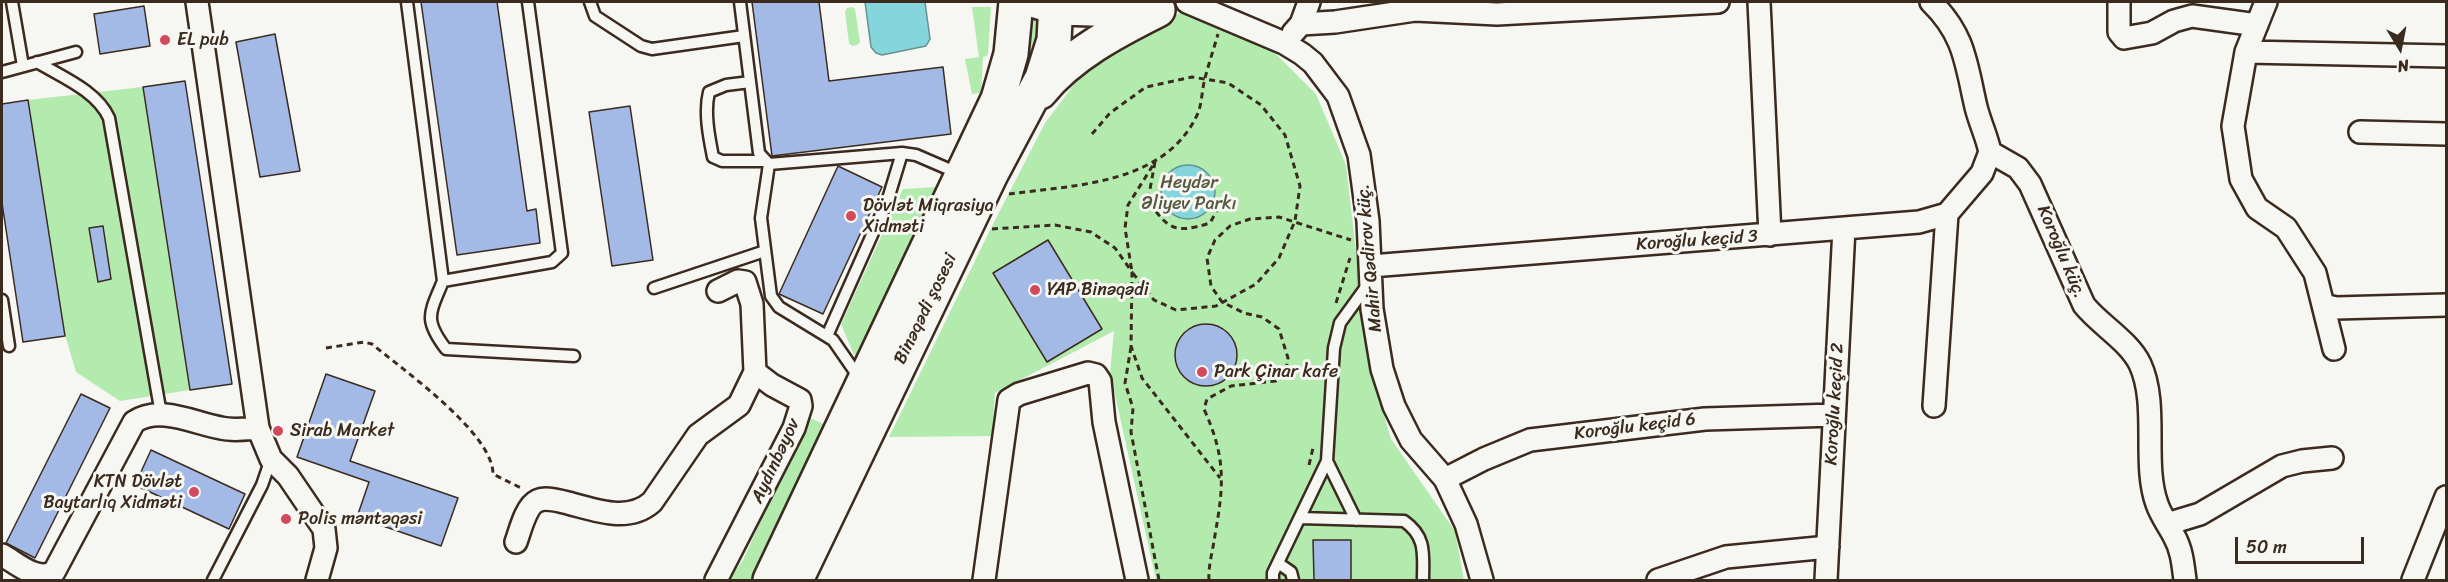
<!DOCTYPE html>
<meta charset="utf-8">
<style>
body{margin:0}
#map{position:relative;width:2448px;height:582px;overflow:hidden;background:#f6f6f2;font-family:Sriracha,sans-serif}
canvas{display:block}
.frame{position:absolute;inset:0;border:3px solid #3b2a1e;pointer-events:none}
.north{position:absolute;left:2370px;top:18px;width:60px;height:60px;-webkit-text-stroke:4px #f6f6f2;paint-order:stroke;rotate:170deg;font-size:16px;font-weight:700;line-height:24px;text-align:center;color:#3b2a1e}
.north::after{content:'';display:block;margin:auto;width:21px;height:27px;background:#3b2a1e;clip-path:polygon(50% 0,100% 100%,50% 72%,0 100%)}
.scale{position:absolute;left:2235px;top:537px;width:129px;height:27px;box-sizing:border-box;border:3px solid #3b2a1e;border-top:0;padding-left:8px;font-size:18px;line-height:21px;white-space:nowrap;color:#3b2a1e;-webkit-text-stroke:4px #f6f6f2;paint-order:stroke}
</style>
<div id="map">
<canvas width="2448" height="582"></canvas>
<div class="frame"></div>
<div class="north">N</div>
<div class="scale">50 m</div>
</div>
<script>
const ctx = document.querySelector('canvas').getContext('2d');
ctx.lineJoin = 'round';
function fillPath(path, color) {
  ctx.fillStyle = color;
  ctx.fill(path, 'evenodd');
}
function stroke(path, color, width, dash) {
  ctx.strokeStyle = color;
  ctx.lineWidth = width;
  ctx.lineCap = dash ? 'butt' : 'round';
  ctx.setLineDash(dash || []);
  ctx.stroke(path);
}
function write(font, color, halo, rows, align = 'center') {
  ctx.font = font + ' Sriracha,sans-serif';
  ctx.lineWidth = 6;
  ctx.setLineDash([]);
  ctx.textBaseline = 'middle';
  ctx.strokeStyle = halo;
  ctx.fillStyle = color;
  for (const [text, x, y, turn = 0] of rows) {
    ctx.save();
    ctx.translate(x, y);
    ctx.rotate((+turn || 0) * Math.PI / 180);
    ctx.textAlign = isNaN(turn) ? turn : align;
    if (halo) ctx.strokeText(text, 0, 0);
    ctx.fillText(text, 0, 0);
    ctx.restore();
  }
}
const green = new Path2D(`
 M852,7L855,9L860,42L857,45L852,46L849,43L845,12L847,8Z
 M972,7H991L988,55L983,57L981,93L972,94L965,59L979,57Z
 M1181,13L1221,26L1275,53L1316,94L1346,165L1369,364L1391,439L1455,531L1464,580H1156L1110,372L1114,331L995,393L992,436L889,437L990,230L1045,123L1088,66L1160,19Z
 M1027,14L1048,16L1005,128Z
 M143,87L190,390L120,401L76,372L65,335L28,100Z
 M936,187L857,362L841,324L903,189Z
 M808,417L830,427L758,580H729L743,560Z`);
const water = new Path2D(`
 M865,2H925L930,39L926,46L882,55L876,53L871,47Z
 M1161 192a27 27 0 1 1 54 0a27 27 0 1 1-54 0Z`);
const building = new Path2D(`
 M421,2H497L527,211L536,209L540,243L457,255Z
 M752,2H819L829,81L943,67L951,134L772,156Z
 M144,6L150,46L100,54L94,14Z
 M275,34L300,171L260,177L236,42Z
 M185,81L232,384L190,390L143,87Z
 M28,100L65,336L23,342L2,203V104Z
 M630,106L653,260L612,266L589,112Z
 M838,166L882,187L823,314L779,294Z
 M103,226L111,279L98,282L89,228Z
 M1048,240L1102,329L1047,362L993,273Z
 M1175 355a31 31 0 1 1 62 0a31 31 0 1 1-62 0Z
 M326,374L375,391L350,461L458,498L441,546L357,517L369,482L297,457Z
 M81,394L110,408L35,558L6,543Z
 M151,450L245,494L229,529L135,485Z
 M1313,540H1351V580H1314Z`);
const path = new Path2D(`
 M1092,134L1110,113L1146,87L1192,77L1228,83L1261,105L1285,135L1300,186L1295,221L1279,258L1256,284L1216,306L1176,310L1154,300L1132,272L1125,228L1128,205L1155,162L1148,200C1168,230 1175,234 1210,223L1221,203
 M1009,194C1074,185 1166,185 1198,113C1202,103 1202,89 1205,78C1209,63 1214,48 1218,34
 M992,229L1055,225L1091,232L1115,248L1132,272L1131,346L1142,378L1220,478
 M1336,303L1350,258
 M1131,347L1125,383L1133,408L1131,432L1159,580
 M326,348L364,342L372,344C403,370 493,433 493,474L521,488
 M1309,465L1313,448
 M1209,580C1208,566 1213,550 1215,535C1224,484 1226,458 1204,409L1207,399L1231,386L1276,381L1286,371L1288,358L1279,329L1262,317L1244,313L1222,302L1211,286L1207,258L1215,240L1230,226L1250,219L1279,217L1351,240`);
const lane = new Path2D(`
 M12,2L23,66
 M407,2L443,281C430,313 423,319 446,349L574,356
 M590,2L595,16L641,46L652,49L744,36
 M740,2L759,153L769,164L902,153L916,155L960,174
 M37,62C62,77 97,91 109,118L161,414
 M2,72L76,52
 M750,82L726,85L709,92C704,112 709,137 713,157L722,161H764
 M769,164L761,218L771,296L779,307L833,340L860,379
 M443,281L552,262L562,253L528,2
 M654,288L765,251
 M2,300L9,346
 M827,336L888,199L902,153
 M1327,461L1356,520
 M1300,518L1404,521C1427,537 1423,555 1423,580
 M1278,563L1291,572L1293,580
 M213,580L262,485L271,459
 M1273,580V573L1327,461L1334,348L1340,323L1369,283`);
const street = new Path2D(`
 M197,2L258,428L271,459L288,476L324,529L326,548L317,580
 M1187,2L1284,43L1302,54L1313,63L1338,96L1359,155L1368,221L1372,309L1382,369L1394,406L1411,440L1445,479L1466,524L1482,580
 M1759,2L1770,235
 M1931,2C1965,35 1966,64 1976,107C1980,123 1987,137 1990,152L2018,168L2030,184L2084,305C2100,325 2129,341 2140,364C2159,405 2142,463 2157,504C2161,516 2169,526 2174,536C2182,550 2183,565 2185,580
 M2119,2V32L2124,38L2152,33L2174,21L2192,16L2257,25
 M2266,2L2246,52L2233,126L2241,179L2257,208L2286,228L2315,273L2334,349
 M1301,24L1335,22L1415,10L1497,14L1718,2
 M1293,33L1301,24L1309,2
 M2246,52L2446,56
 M2360,132L2446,134
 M1371,266L1919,222L1947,214L1982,173L1990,152
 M2323,305L2336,308L2446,305
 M1934,406L1947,214
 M1445,479L1484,459L1530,440L1705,419L1834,415
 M2167,524L2200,514L2282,466L2302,461L2332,458
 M516,542C520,531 526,506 537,501C545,497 555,500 564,502C593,509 627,524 652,502L698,435L739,405L755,372
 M2,555C18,564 37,582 54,572L134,422C160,405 193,423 221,428C233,431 245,429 258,428
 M716,580L794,428L801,406L800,400L772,385L755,372L752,304L745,282L738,281L718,291
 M984,580L1009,400L1019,394L1088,373L1096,375L1100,381L1104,422L1137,580
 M1658,580L1726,557L1828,547
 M1826,580L1844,228
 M2413,580L2446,497`);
const primary = new Path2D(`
 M1039,2L1062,8L1148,11
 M1040,92C1070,55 1116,31 1158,10
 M770,580L998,99L1011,54L1016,2
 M796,580L991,174L1042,78L1054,40L1056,2`);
const markers = [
 [165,40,6,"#d1495b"],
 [851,216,6,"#d1495b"],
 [1035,290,6,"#d1495b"],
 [1202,372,6,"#d1495b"],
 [278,431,6,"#d1495b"],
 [194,492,6,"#d1495b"],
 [286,519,6,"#d1495b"]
];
const poiNames = [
 ["EL pub",177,40],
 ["Dövlət Miqrasiya",863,206],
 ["Xidməti",863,227],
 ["YAP Binəqədi",1047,290],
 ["Park Çinar kafe",1214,372],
 ["Sirab Market",290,431],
 ["KTN Dövlət",182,482,"right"],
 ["Baytarlıq Xidməti",182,503,"right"],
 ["Polis məntəqəsi",298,519]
];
const parkNames = [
 ["Heydər",1189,183],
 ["Əliyev Parkı",1189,204]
];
const streetNames = [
 ["Koroğlu keçid 3",1697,241,-4],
 ["Koroğlu küç.",2061,252,67],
 ["Mahir Qədirov küç.",1370,258,-95],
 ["Binəqədi şosesi",926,309,-64],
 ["Koroğlu keçid 2",1835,404,-87],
 ["Koroğlu keçid 6",1635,427,-7],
 ["Aydınbəyov",776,461,-65]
];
fillPath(green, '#b3ebaf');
fillPath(water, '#85d6dc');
stroke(water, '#679190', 1.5);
fillPath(building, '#a3bae7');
stroke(building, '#3b2a1e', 1.5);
stroke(lane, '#3b2a1e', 15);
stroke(street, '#3b2a1e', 26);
stroke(primary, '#3b2a1e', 38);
stroke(path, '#3b2a1e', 3, [6, 4.5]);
stroke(lane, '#f6f6f2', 10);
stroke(street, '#f6f6f2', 21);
stroke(primary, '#f6f6f2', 33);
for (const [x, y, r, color] of markers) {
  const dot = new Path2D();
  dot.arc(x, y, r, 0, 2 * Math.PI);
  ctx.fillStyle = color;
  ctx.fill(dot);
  stroke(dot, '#f6f6f2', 2);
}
write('18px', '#3b2a1e', '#f6f6f2', poiNames, 'left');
write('18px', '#595a42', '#f6f6f2', parkNames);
write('18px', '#3b2a1e', '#f6f6f2', streetNames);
</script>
